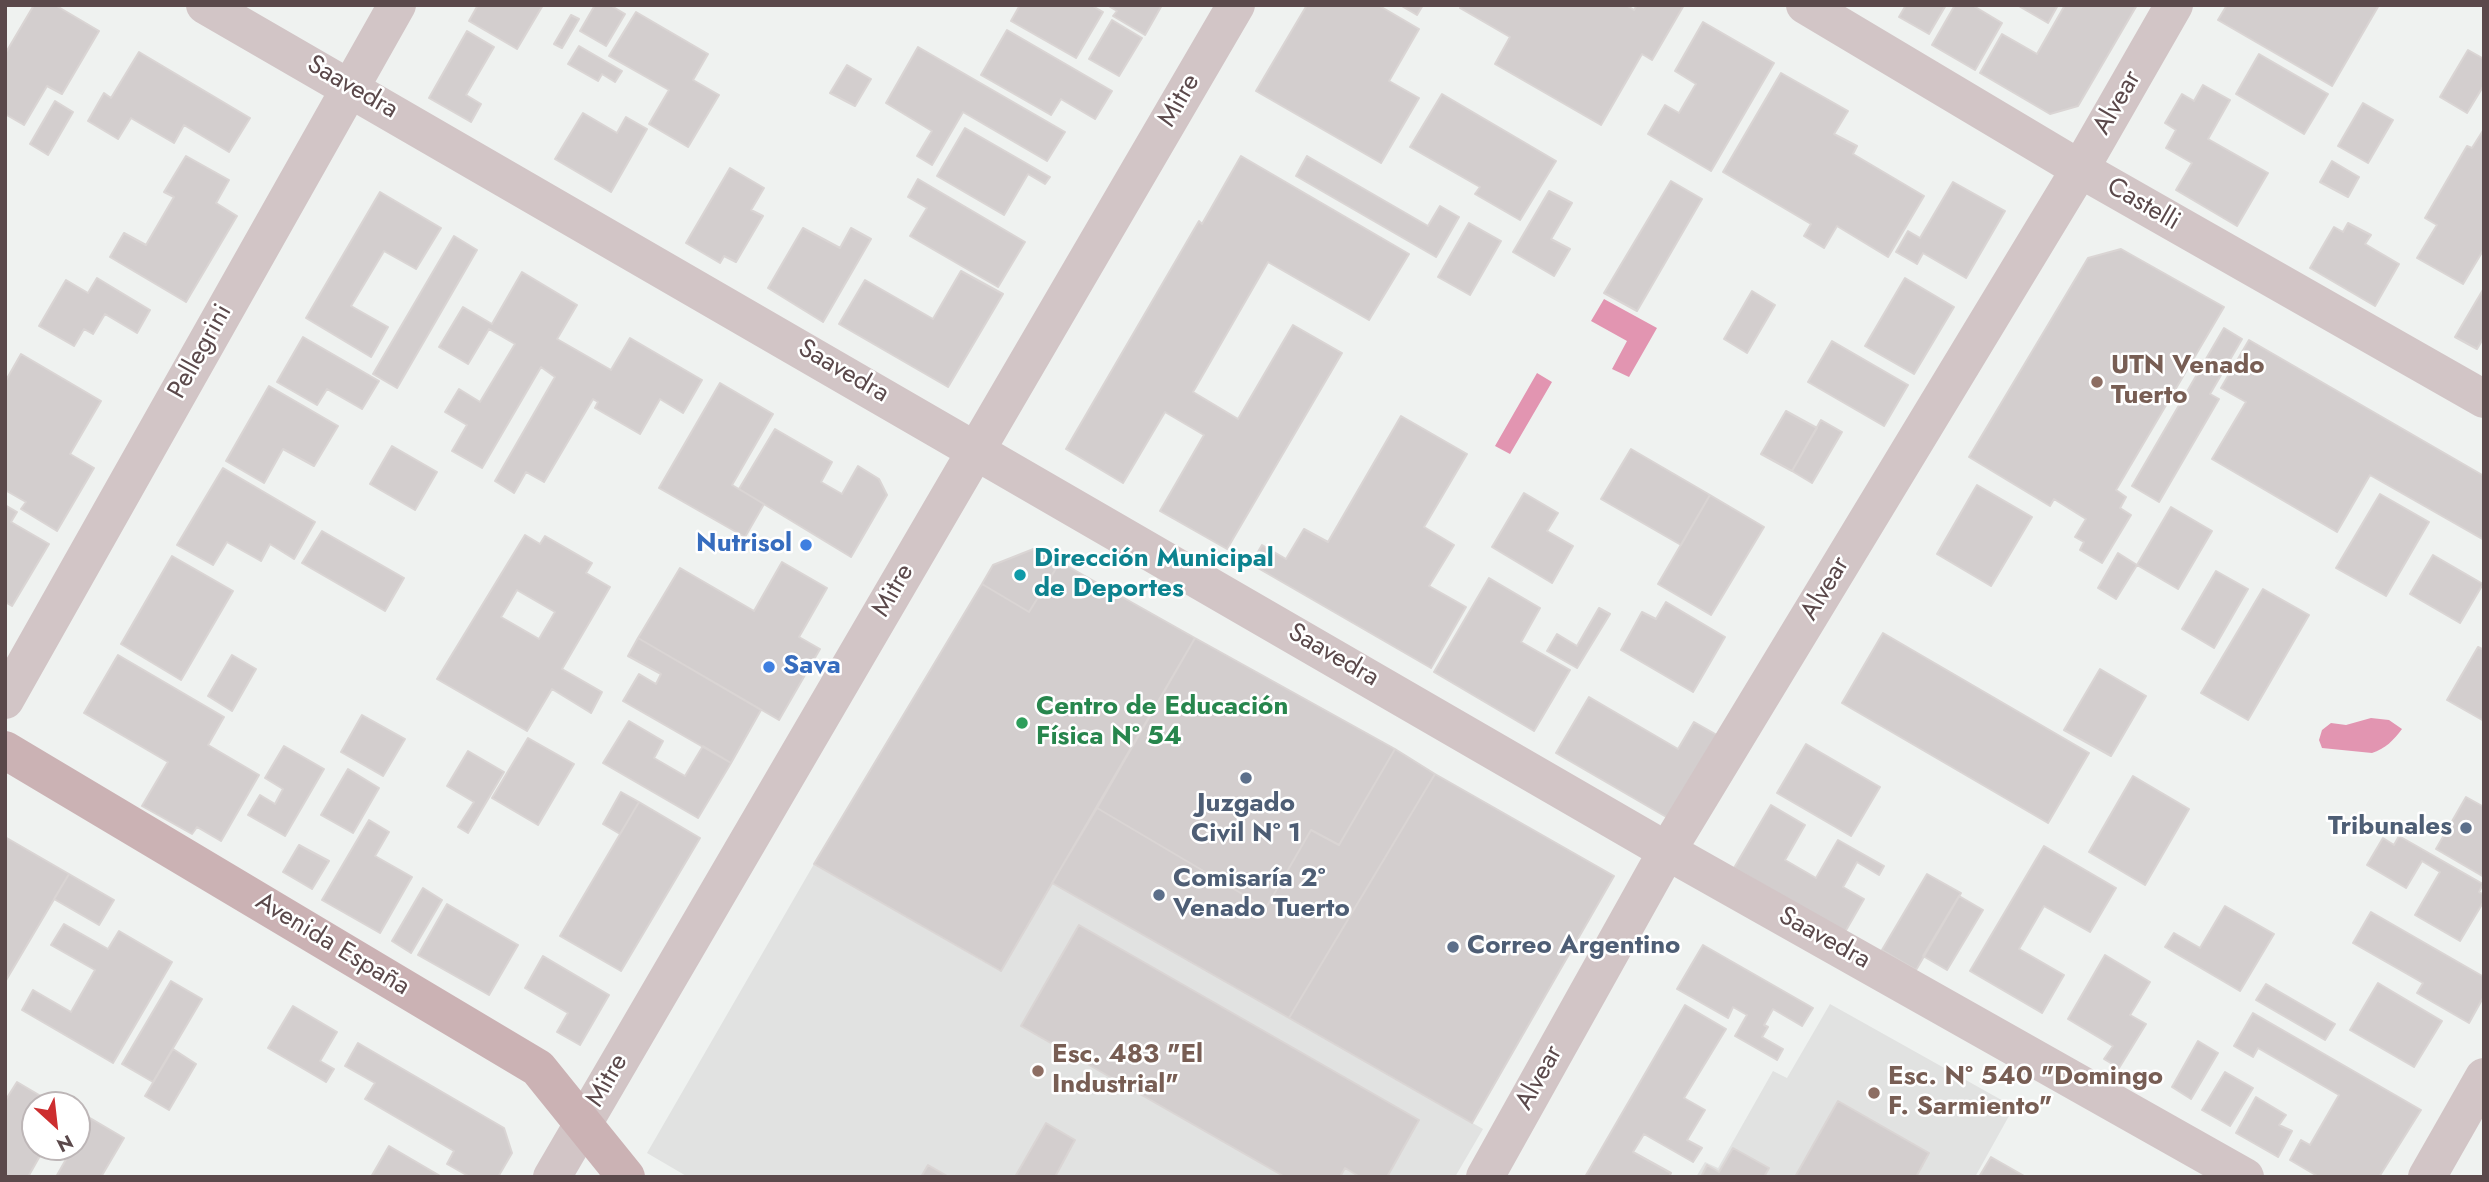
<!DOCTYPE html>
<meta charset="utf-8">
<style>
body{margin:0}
#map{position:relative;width:2489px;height:1182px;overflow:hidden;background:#eff2f0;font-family:Jost,sans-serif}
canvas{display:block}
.frame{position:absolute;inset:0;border:7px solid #5b494b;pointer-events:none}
.north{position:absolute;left:21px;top:1091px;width:70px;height:70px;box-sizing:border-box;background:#fff;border:2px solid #bdb6b7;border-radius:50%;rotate:153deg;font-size:19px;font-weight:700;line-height:28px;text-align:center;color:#5b494b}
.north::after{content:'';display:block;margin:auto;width:24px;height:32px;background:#cd2e2f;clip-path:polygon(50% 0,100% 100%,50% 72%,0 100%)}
</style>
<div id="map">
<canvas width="2489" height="1182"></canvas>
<div class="frame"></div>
<div class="north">N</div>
</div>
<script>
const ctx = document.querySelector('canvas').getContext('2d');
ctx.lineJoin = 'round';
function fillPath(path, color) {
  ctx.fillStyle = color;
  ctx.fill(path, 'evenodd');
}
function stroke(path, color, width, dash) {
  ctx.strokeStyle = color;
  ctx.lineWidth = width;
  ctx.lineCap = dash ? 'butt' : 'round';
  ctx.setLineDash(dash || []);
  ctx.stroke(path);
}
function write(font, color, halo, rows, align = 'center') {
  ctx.font = font + ' Jost,sans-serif';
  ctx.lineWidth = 5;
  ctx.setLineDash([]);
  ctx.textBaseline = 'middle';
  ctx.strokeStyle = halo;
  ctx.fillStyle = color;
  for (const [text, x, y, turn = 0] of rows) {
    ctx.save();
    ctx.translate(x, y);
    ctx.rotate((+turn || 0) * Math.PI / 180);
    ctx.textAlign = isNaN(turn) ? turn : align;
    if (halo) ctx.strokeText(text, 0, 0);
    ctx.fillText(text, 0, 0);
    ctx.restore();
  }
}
const education = new Path2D(`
 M814,864L1000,971L1052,883L1483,1129L1455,1177H688L647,1153Z
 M1830,1004L2014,1107L1975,1177H1696L1705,1162L1718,1168L1773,1071L1787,1078Z`);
const water = new Path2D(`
 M1604,299L1657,328L1629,377L1612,369L1627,341L1591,321Z
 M1537,373L1552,382L1510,454L1495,446Z
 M2371,718L2389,720L2402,729C2394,740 2385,749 2372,753L2322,748L2319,740L2322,730L2331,723L2346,725Z`);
const building = new Path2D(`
 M34,5H55L99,31L62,94L47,86L24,125L5,114V54Z
 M478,5H543L517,49L469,21Z
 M595,5H610L625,14L606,46L580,31Z
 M1020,5H1091L1103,12L1076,58L1011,21Z
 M1107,5H1162L1145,35L1113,16L1117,11Z
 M1307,5H1378L1419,29L1389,81L1419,98L1381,163L1256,91Z
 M1400,5H1423L1417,15Z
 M1462,5H1626L1634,10L1637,5H1684L1652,60L1642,54L1601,125L1495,64L1510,37L1460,8Z
 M1906,5H1946L1929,34L1899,17Z
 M1955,5H1972L2002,23L1975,70L1932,45Z
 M2017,5H2058L2048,23Z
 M2065,5H2137L2078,106L2050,114L1980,73L2002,34L2037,54Z
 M2227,5H2379L2332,86L2218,20Z
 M636,12L708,54L693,80L719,95L688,147L649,124L669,90L609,56Z
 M571,15L579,19L562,48L554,44Z
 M1112,20L1142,38L1119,76L1089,59Z
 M1703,22L1774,63L1711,171L1648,134L1665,105L1679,113L1696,84L1675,71Z
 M1007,30L1112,91L1095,119L1061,99L1051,115L981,75Z
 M467,31L494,47L466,95L481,104L471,122L429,98Z
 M579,46L622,71L615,82L602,74L598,81L568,64Z
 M918,47L1065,132L1047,161L963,112L932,165L917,156L932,131L886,103Z
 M2468,50L2484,59V85L2467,113L2440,97Z
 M139,52L250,118L229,152L184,125L174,143L131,118L118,139L88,121L104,93L111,98Z
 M2259,54L2328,94L2304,134L2236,94Z
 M847,65L871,79L855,106L830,93Z
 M1781,73L1848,111L1834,134L1857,146L1853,154L1924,196L1888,257L1837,226L1824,248L1804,236L1811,224L1723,172Z
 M2203,85L2230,100L2208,139L2268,173L2237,226L2176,190L2192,163L2166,148L2176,130L2165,123L2182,94L2194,101Z
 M1442,94L1556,161L1520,220L1475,194L1480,187L1410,147Z
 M55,101L73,112L48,155L30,144Z
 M2363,103L2393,120L2368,163L2338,146Z
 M583,113L617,133L626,117L647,129L611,192L555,159Z
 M965,128L1050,177L1045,184L1028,174L1004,215L937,176Z
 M2484,129V249L2463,284L2417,258L2437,225L2425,218L2467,146L2472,148Z
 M186,156L229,180L216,203L237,216L186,302L110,257L124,233L146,245L174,197L164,192Z
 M1241,156L1409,254L1369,320L1268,262L1193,392L1238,419L1293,325L1342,353L1227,549L1160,511L1204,435L1165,412L1123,483L1066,449L1199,221L1202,224Z
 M1307,156L1428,226L1440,206L1459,217L1436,257L1296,176Z
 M2332,161L2359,177L2348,197L2320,182Z
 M730,168L764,188L751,210L763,216L736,262L724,256L720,263L686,243Z
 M918,179L1025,242L998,287L910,236L927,208L908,197Z
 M1671,181L1702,199L1637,311L1604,293Z
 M1953,182L2005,211L1966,278L1923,253L1917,264L1896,252L1908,231L1920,238Z
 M1549,191L1572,203L1551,239L1570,249L1554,276L1513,252Z
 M380,192L441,228L416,269L384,251L351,306L388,327L371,357L306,318Z
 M1469,223L1501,241L1470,295L1438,277Z
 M2348,223L2371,235L2365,244L2399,264L2375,306L2310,268L2334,227L2343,232Z
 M803,228L840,248L851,228L871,239L823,322L768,288Z
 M454,236L477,250L397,388L373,374Z
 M2121,249L2224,307L2116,490L2126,497L2120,508L2131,515L2102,563L2080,550L2084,542L2075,537L2086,519L2054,499L2050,506L1969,457L2088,258Z
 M961,271L1003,294L948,387L839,324L865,280L933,319Z
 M522,272L577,305L557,339L611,370L630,338L702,380L683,413L660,399L640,434L595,408L598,402L593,399L544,482L526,472L514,493L495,481L555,377L541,367L482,468L452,451L467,425L445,412L459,389L480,402L515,344L489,329L468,364L439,347L463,307L492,324Z
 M97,278L150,310L137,333L105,314L93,334L84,329L74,346L39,326L66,280L88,293Z
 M1905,278L1954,307L1914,374L1865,346Z
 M2484,288V337L2477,349L2455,337Z
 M1752,291L1775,305L1747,353L1724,339Z
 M2224,328L2242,339L2210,394L2219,399L2159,502L2132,486Z
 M303,337L379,381L362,409L327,389L317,405L277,382Z
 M2249,340L2484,476V540L2370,475L2337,532L2212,459L2246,402L2221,388Z
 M1832,341L1908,385L1884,426L1808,382Z
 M21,354L101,401L70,454L94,468L57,531L21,509L26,502L5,490V382Z
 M720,383L773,414L732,485L764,504L745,537L659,488Z
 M269,386L338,426L314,466L283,449L264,483L226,461Z
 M1786,411L1817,428L1792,471L1761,454Z
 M1401,416L1467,454L1424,527L1454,545L1429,586L1466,607L1431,668L1251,564L1262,545L1286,559L1304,529L1328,542Z
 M1821,420L1842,432L1812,483L1792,471Z
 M775,429L832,462L821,482L842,494L858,466L879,479L887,495L851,557L739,489Z
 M392,446L437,472L415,510L370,484Z
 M1631,449L1710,495L1681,545L1601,499Z
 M223,468L315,522L294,559L270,544L261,561L227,542L213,565L177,545Z
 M1977,485L2032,517L1991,586L1937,554Z
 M1524,493L1558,513L1547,531L1573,546L1552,583L1492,547Z
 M2380,494L2429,522L2386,596L2336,568Z
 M1710,495L1764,527L1711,615L1658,584Z
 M5,505L17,512L11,522L49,544L12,606L5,602Z
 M2171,507L2212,531L2178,589L2137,565Z
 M322,531L404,578L385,611L302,563Z
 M525,535L540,544L545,536L592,563L586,573L610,587L562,669L602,692L591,713L552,689L527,731L437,679ZM517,590L555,612L539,639L501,617Z
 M1036,548L1060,562L1029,612L982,584L993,565Z
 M2118,553L2137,565L2116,599L2098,588Z
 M2433,555L2483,584L2460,623L2410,594Z
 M172,556L233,591L181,680L121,644Z
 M782,562L827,588L799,637L820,649L779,720L638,638L680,568L754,611Z
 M1060,562L1195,638L1001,971L814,864L982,584L1029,612Z
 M2216,571L2248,589L2214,648L2182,629Z
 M1489,578L1540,608L1521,642L1570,670L1534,731L1434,672Z
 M2263,589L2309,615L2248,720L2201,693Z
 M1666,602L1725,637L1693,692L1621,650L1642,612L1656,619Z
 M1599,608L1610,614L1577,668L1547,651L1557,634L1577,646Z
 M1883,633L2089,753L2048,823L1842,703Z
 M638,638L761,710L731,763L623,701L639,674L656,684L661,674L628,656Z
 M1195,638L1395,749L1339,845L1311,830L1266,908L1097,808Z
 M2478,647L2484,650V721L2447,700Z
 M118,655L224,717L208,745L259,775L221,841L197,827L192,834L142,806L168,762L84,713Z
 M232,655L256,669L232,711L208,696Z
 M2100,669L2146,696L2111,756L2064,730Z
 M1589,697L1678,749L1694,722L1717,735L1668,818L1556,753Z
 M362,715L405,739L383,776L341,752Z
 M629,721L663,741L654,758L685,776L703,746L731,763L698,818L603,763Z
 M528,738L574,764L538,825L492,798Z
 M1806,744L1880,787L1851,836L1777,793Z
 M284,746L324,769L285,836L248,815L260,795L275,804L283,789L265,778Z
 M1395,749L1435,774L1289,1018L1052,883L1097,808L1266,908L1311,830L1339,845Z
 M468,751L504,772L468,833L458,827L474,802L447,786Z
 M348,769L379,788L353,833L321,815Z
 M1435,774L1614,876L1472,1123L1289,1018Z
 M2133,776L2189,809L2145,885L2089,852Z
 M621,792L639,802L620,834L603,824Z
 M2466,797L2484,807V877L2436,849Z
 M639,802L700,838L621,971L560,936Z
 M1771,805L1805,825L1785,860L1816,878L1838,840L1884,866L1879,875L1857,862L1843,887L1864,899L1845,932L1734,868Z
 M369,820L389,832L375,856L412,877L380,933L322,900Z
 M2399,836L2483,884L2479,892L2484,895V901L2460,941L2415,915L2440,872L2422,861L2406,888L2367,865L2383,838L2394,845Z
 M5,837L69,874L5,982Z
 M299,845L329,861L312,889L283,872Z
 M2044,846L2116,888L2090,932L2044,906L2019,949L2064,975L2042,1013L1970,971Z
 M69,874L114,900L99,925L54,899Z
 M1927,874L1961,893L1916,970L1882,950Z
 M423,888L442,900L411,953L392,941Z
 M1959,896L1983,910L1947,970L1923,956Z
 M447,904L518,945L489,995L418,955Z
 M2225,906L2274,934L2240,991L2165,947L2174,933L2200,948Z
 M2371,912L2484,977V996L2469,1023L2417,993L2423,983L2353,943Z
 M64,924L108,949L119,931L172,962L113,1063L22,1010L33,990L71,1012L95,970L51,945Z
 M1079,925L1419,1120L1387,1177H1360L1345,1168L1340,1177H1285L1021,1026Z
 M1703,945L1813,1008L1802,1026L1773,1009L1764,1025L1768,1027L1762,1037L1783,1049L1777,1060L1735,1036L1747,1015L1733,1007L1728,1018L1677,989Z
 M2105,955L2150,982L2130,1015L2146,1024L2119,1068L2104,1059L2113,1046L2068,1019Z
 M543,956L609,995L580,1045L557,1032L568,1013L525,988Z
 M171,981L202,999L153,1082L122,1064Z
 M2378,983L2442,1021L2414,1067L2350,1030Z
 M2266,984L2335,1024L2325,1040L2256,1000Z
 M1685,1005L1726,1029L1684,1098L1705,1110L1687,1140L1702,1148L1693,1162L1644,1134L1633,1152L1671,1173L1669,1177H1585Z
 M293,1006L337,1032L320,1061L334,1069L326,1082L268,1048Z
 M2253,1013L2421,1110L2379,1177H2319L2290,1160L2301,1140L2310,1145L2339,1095L2258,1048L2253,1057L2234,1046Z
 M2198,1041L2218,1053L2191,1099L2172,1087Z
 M358,1043L504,1128L512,1153L498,1177H470L447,1164L454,1151L365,1099L375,1083L345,1066Z
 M173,1049L196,1064L169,1110L145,1096Z
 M2225,1072L2253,1088L2230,1126L2202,1110Z
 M17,1082L56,1105H35V1147H45L28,1177H5V1101Z
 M2256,1097L2286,1115L2279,1125L2292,1131L2278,1157L2236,1133Z
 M1838,1101L1929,1153L1916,1177H1795Z
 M90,1118L124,1138L101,1177H56L73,1147H77V1140Z
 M1046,1123L1075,1140L1056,1175L1058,1177H1015Z
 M389,1146L442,1177H371Z
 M1733,1148L1769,1168L1764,1177H1701L1707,1165L1719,1172Z
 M1991,1157L2026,1177H1979Z
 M928,1165L949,1177H921Z`);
const minor = new Path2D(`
 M205,5L1667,851L2245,1177
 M1805,5L2080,169L2484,399
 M5,700L397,5
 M552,1177L1236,5
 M1485,1177L1667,851L2080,169L2174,5
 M2427,1177L2484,1077`);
const major = new Path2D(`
 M5,750L538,1068L626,1177`);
const markers = [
 [2097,382,7,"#8d6e63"],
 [806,545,7,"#3f7fe0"],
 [1020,575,7,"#0f9aa8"],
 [769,667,7,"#3f7fe0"],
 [1022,723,7,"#2e9e5b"],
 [1246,778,7,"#5c6f8a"],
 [2466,828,7,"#5c6f8a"],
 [1159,895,7,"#5c6f8a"],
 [1453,947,7,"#5c6f8a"],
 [1038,1071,7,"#8d6e63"],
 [1874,1093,7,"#8d6e63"]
];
const streetNames = [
 ["Saavedra",352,88,30],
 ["Mitre",1180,101,-60],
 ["Alvear",2118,103,-60],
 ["Castelli",2143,205,30],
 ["Pellegrini",201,352,-61],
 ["Saavedra",843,372,30],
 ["Alvear",1826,589,-59],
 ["Mitre",894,591,-60],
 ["Saavedra",1333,656,30],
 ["Saavedra",1824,939,29],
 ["Avenida España",332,945,31],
 ["Alvear",1540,1078,-61],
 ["Mitre",608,1081,-60]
];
const educationNames = [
 ["UTN Venado",2111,367],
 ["Tuerto",2111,397],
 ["Esc. 483 \"El",1052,1056],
 ["Industrial\"",1052,1086],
 ["Esc. N° 540 \"Domingo",1888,1078],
 ["F. Sarmiento\"",1888,1108]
];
const shopNames = [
 ["Nutrisol",792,545],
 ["Sava",783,667,"left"]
];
const cultureNames = [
 ["Dirección Municipal",1034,560],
 ["de Deportes",1034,590]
];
const leisureNames = [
 ["Centro de Educación",1036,708],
 ["Física Nº 54",1036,738]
];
const serviceNames = [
 ["Juzgado",1246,805,"center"],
 ["Civil Nº 1",1246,835,"center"],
 ["Tribunales",2452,828,"right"],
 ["Comisaría 2º",1173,880],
 ["Venado Tuerto",1173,910],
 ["Correo Argentino",1467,947]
];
fillPath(education, '#e1e2e1');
fillPath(water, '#e295b1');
fillPath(building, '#d3cece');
stroke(building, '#dad5d4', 2);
stroke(minor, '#d2c5c6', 38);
stroke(major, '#cbb2b4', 38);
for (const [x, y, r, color] of markers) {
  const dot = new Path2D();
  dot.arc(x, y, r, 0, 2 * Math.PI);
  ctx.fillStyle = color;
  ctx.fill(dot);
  stroke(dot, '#fff', 2.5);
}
write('26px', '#5b494b', '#fff', streetNames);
write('bold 26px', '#785e54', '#fff', educationNames, 'left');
write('bold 26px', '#366cbe', '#fff', shopNames, 'right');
write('bold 26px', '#0d838f', '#fff', cultureNames, 'left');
write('bold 26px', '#27864d', '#fff', leisureNames, 'left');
write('bold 26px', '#4e5e75', '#fff', serviceNames, 'left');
</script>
